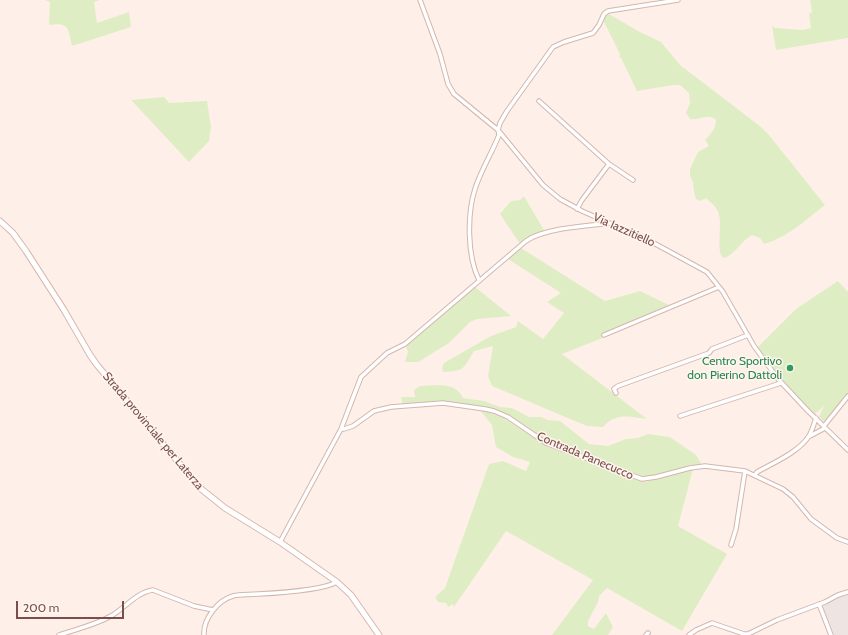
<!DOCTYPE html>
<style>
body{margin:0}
#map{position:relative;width:848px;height:635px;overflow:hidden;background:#fef0e8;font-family:Cabin,sans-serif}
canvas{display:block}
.scale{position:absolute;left:16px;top:601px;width:108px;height:18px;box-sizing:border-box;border:2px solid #7b4f49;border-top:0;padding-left:5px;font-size:12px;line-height:14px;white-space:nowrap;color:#7b4f49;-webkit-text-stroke:3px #fff5f0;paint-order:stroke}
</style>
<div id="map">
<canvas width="848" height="635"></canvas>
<div class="scale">200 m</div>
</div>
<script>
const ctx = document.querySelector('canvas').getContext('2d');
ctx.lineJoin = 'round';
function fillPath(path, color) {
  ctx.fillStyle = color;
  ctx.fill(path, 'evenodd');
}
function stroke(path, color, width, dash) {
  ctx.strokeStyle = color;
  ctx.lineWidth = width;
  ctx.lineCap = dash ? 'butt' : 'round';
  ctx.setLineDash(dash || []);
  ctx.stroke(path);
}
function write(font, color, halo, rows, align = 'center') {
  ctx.font = font + ' Cabin,sans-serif';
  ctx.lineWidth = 3;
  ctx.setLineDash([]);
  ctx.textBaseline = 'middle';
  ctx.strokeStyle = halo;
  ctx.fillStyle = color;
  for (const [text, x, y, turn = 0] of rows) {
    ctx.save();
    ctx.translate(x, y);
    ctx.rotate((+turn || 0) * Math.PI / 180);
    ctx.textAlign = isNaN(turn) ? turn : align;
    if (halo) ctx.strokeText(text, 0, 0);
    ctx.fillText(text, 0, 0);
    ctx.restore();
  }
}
const industrial = new Path2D(`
 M848,595V635H834L822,606L841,596Z`);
const green = new Path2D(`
 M45,0H100L94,2L97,23L129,12L131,27L72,46C68,28 69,22 49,25L50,2Z
 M810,0H848V38L776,50L772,26L775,28L803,30L811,28L809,14L812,12Z
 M607,13L638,31L661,42L680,65L761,127L769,135L825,205C804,221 790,236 764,244L760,238L752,235C741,241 733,257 723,258C716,251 722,226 719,215C718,208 711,203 706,198L701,201L696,199L694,192L693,182L690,176V169L698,152L709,146L705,140C711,134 716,129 716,119C703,113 700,121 690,119L686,113L690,103L689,93L680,85H673L637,91L621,58L619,57L620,54L603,20Z
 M164,97L169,103L207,101L211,127L209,141L189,162L131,100Z
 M524,196L545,232L529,237L520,244L500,214L511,201L520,200Z
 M521,248L605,301L640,291L671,306L622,326L615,333L562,354L647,419C630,417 616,412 603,427L587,426L492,386L488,376L493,346L474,351C463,369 465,371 443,372L442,368L444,363L491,336L516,327L518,321L543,339L564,313L547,302L561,293L508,259Z
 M838,281L848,292V395L825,423L819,417L824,406L815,414L786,386L758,347L796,309Z
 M474,286L511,316L477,319L470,322L449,343L418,362H405L408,352L406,346Z
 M420,386C436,386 455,381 463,398L484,401L500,407L512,408L529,417H541L548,420L560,421L589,444L608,446L626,439L638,438L648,434L670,437L696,455L702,465L640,478L644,480L645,482L693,469L678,526L727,554L682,631L607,588L599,596L598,602L588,621V626L594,629L606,613L613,627L608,635H552L593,580L506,531L454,607L453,604L448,607L446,603L438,602L435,597L445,588L489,464L503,461L526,471L530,462L513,457L496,447L492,425L479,409L502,417L542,443L624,473L546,442L494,410L446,402L403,406L401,397H415L414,390Z`);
const street = new Path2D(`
 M420,0L440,54L448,84L454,94L498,130L543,185L560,199L582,211L650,241L707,272L723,292L754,346L778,379L808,411L848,450
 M539,101L609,164L633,180
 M577,209L582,200L609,164
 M479,280C467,256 467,214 475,189C481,170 492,153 499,135L498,130L500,123L507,111L553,47L564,42L593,33L599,25L604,14L608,11L678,0
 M604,335L719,287
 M616,393L614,389L618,386L709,353L712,349L748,335
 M680,416L781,383
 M824,426L848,396
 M341,429L361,377L387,353L405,344L526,241C543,229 582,226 602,224L605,222
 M810,436L825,428
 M755,475L757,472C773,463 799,452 809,436C812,431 814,424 816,418
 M280,542L341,429H344L353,426L374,411L391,407L443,403L485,409L494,411L508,417L546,443L642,479L656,477L690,468L705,466L745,471L783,489L793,497L811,519L837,538L848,542
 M731,545L736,529L745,471
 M819,604L831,635
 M59,635C77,629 95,625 111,616C125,608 137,592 153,590L194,606L213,610
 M204,635C203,619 218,600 233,596C241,594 250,595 258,594C278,593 320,591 337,582
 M646,635L648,633
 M689,635L696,630L712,623L744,634H748L777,620L825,602L838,595L848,592`);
const secondary = new Path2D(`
 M0,221L13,233L26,251L64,310L90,355L97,365L200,488L225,508L280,542L337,582L351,595L379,635`);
const markers = [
 [790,368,4,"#2e9e5b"]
];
const streetNames = [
 ["Via Iazzitiello",624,230,24],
 ["Strada provinciale per Laterza",153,431,50],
 ["Contrada Panecucco",585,456,23]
];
const leisureNames = [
 ["Centro Sportivo",782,361],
 ["don Pierino Dattoli",782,375]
];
fillPath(industrial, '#eee4e1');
fillPath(green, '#dfedc4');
stroke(street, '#d4b6af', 5.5);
stroke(secondary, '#d9b7ae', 7);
stroke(street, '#fff', 3.5);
stroke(secondary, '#fff', 5);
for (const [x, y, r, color] of markers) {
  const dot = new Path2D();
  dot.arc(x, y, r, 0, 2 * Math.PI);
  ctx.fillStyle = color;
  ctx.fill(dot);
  stroke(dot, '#fff5f0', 1.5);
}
write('12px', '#7b4f49', '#fff5f0', streetNames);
write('12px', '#27864d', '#fff5f0', leisureNames, 'right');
</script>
